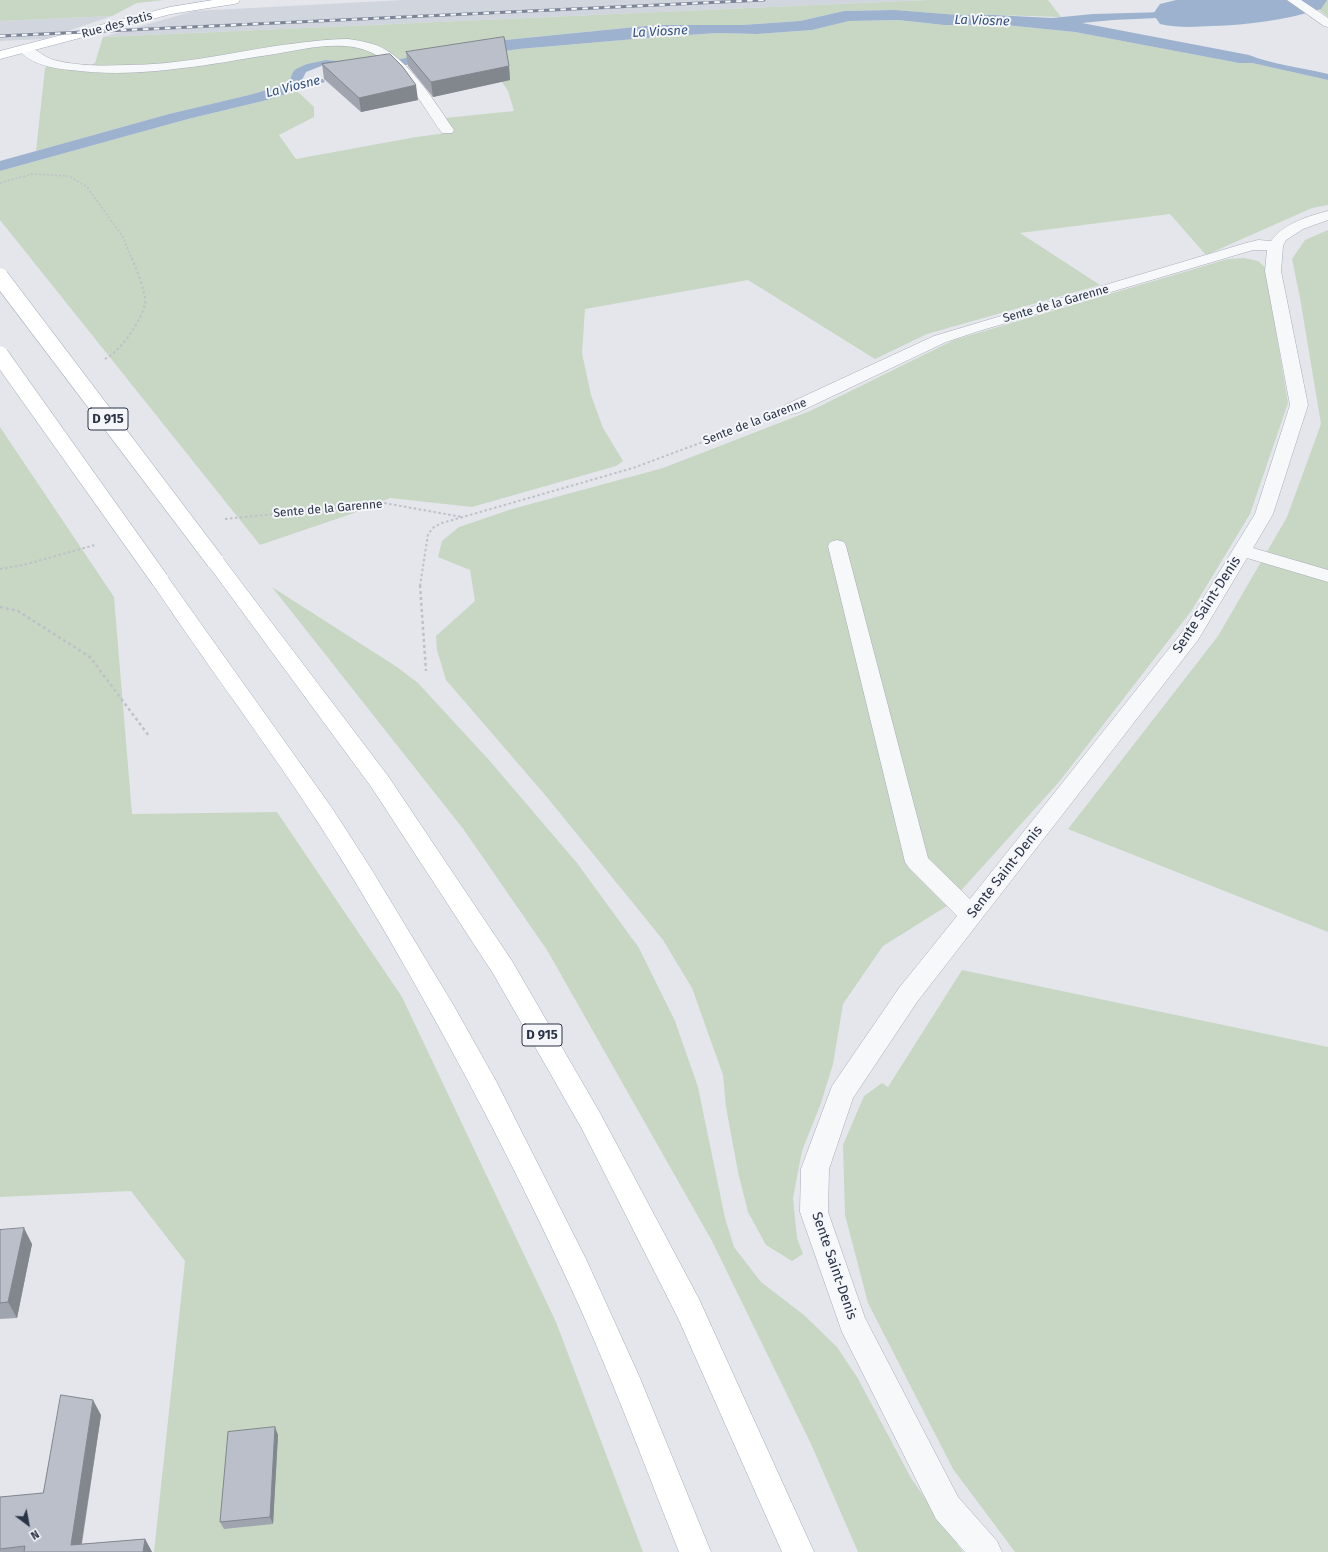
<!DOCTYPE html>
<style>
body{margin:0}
#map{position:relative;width:1328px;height:1552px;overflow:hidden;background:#e4e6ec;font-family:"Fira Sans",sans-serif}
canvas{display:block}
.north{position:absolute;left:8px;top:1504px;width:40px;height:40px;-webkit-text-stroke:3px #f4f6f9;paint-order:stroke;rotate:148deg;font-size:11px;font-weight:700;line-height:16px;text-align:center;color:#2a3246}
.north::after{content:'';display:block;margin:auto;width:14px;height:18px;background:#2a3246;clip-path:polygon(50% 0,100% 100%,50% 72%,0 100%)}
</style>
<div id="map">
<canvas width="1328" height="1552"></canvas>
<div class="north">N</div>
</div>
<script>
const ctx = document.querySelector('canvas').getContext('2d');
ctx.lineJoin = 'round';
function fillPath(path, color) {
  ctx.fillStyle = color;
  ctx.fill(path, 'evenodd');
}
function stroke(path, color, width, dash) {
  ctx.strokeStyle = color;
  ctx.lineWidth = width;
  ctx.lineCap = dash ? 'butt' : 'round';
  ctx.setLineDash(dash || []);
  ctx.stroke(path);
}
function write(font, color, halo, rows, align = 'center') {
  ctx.font = font + ' "Fira Sans",sans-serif';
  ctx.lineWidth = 4;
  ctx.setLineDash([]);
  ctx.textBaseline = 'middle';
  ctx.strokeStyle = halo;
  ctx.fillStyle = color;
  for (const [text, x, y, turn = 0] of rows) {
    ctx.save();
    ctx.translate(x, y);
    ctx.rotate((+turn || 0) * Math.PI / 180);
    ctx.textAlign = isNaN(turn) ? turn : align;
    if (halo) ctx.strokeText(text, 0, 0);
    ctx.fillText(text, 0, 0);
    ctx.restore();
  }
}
const built = new Path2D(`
 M403,0H928L103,37L194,11Z
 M112,16L44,39L0,41V21Z`);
const green = new Path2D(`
 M0,0H165L137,3L112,16L0,21Z
 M928,0H1048L1061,17L993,15L964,16L895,10L844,11L800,21L742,25H656L495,41L374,64L326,60L307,64L289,83L253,94L169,114L36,151L45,68L47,66L79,70L95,63L103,37Z
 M1306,0H1328V17Z
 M898,20L944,25H1005L1075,32L1239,63H1252L1328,80V205L1312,208L1206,255L1170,214L1020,233L1100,285L927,334L875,359L748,280L585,309L582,353L591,395L603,428L623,461L616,466L472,507L390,498L354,513L260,545L0,220V171L188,119L267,100L297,91L314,107V117L279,135L296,159L416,137L454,132L445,118L514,111L508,91L496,73L450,58L519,49L658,37L717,33L757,34L812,30L849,21Z
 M1328,230V932L1068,829L1218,636L1287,517L1321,424L1300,298L1292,259L1305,240Z
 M1244,258L1258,261L1265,267L1288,403L1250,514L1192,610L1059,782L947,906L883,946L843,1004L833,1064L821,1103L802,1151L793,1198L797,1238L803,1254L792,1261L766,1245L748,1212L738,1172L726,1107L723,1075L692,988L663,940L546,796L446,680L437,650L436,636L475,601L470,570L438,557L442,541L459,527L512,509L663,468L810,411L954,340L1228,259Z
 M0,427L114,597L132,814L277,812L402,997L556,1322L643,1552H154L185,1261L131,1191L0,1197Z
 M272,587L397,667L418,683L489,760L577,863L639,948L675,1021L698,1087L725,1218L734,1247L761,1282L804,1315L837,1347L857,1377L911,1478L963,1552H858L811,1444L712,1241L547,950L464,830Z
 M962,970L1328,1047V1552H1015L953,1469L868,1303L845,1215L843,1145L864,1096L882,1083L888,1087Z`);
const water = new Path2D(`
 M1285,1L1298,8L1269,13L1113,20L1082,23L1249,55C1272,64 1303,68 1328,74V80L1252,63H1239L1075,32L1005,25H944L898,20L849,21L812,30L757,34L717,33L658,37L519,49L391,67L324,65L306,72L302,80L323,79L325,82L267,100L188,119L0,171V161L169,114L253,94L289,83L293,72L296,69L307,64L326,60L374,64L495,41L656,25H742L800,21L844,11L895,10L957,15H993L1052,18L1093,14L1237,10L1259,7Z`);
const river = new Path2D(`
 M1176,0H1327L1321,9C1285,20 1249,25 1212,26C1194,27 1178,28 1160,24L1153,14L1160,4Z`);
const pathFar2 = new Path2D(`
 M0,183L32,174L69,176L87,187L123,237L131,257`);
const pathFar1 = new Path2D(`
 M105,359C120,352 141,321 145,304C147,294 135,266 131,256
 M225,519L384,503L462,517
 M0,569L23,565L95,545
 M420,586L428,534L434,527L442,523L633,468L762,420`);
const path = new Path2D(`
 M420,585L426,671
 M0,607L18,611L90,657L149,736`);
const minor = new Path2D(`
 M1287,0H1301L1328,18V27L1324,26Z
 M348,39C361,41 375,43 386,50C413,66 436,104 454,130L452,133H442C423,107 405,71 376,55C345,37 302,50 269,55C241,59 212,65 183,68C146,73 108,75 71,70C55,69 29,64 19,50L21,47C33,44 42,57 54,60C77,66 103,66 127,65C176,65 226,54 275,46C299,43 323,39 348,39Z
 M1328,211V220L1303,229L1286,240L1283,246L1281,271L1308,405L1273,514L1253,548L1328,570V582L1247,558L1198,640L917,1002L853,1098L829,1169L828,1212L865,1318L958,1497L997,1541L1002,1552H965L936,1519L842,1332L800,1212L801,1169L832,1086L899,988L957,916L909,868L905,862L828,546L830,542L837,540L844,542L846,546L928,858L970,899L1183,631L1255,514L1290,405L1265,271L1267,250H1253L979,331L946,342L797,413L791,414L785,413L782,409L785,405L934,336L1246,243L1258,240L1271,241C1283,224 1308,216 1328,211Z`);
const major = new Path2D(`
 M213,0H240L238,3L234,4L171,14L0,59V51L170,7Z
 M215,555L222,557L388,776L512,961L600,1113L699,1299L814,1552H782L678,1318L582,1129L494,975L372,788L205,561L208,557Z
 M160,574L167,576L332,808L370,867L454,1006L496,1081L586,1259L640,1378L711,1552H679C642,1459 607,1364 564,1273C501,1139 431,1007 354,880C292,776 217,681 150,580L153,576Z`);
const rail = new Path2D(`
 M0,36L764,0`);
const majorBridge = new Path2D(`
 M0,277L215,561
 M0,355L160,580`);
const wall = new Path2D(`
 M406,52L509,66L510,80L433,97L408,66Z
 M322,64L418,100L361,112L324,79Z
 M0,1230L32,1244L17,1318L0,1319Z
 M101,1415L82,1544L145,1539L152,1552H0V1497L43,1493Z
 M278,1435L273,1524L224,1529L220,1522Z`);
const shadedWall = new Path2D(`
 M509,66L510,80L433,97L431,82Z
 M416,85L418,100L361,112L359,98Z
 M24,1228L32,1244L17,1318L8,1302Z
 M93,1400L101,1415L80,1552L71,1545Z
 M275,1427L278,1435L273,1524L270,1517Z
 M145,1539L152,1552H143Z`);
const building = new Path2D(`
 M504,37L509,66L431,82L406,52Z
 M390,54L402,66L416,85L359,98L322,64Z
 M24,1228L8,1302L0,1303V1230Z
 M61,1395L93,1400L71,1545L145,1539L143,1552H24L25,1546L0,1549V1497L43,1493Z
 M275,1427L270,1517L220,1522L228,1432Z`);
const farStreetnames = [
 ["Rue des Patis",117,25,-15],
 ["Sente de la Garenne",1056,304,-16],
 ["Sente de la Garenne",755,422,-21],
 ["Sente de la Garenne",328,509,-5]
];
const farWaternames = [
 ["La Viosne",982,21,2],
 ["La Viosne",660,32,-3],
 ["La Viosne",293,87,-14]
];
const shields = [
 [108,419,40],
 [542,1035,40]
];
const shieldNames = [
 ["D 915",108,419],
 ["D 915",542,1035]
];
const streetNames = [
 ["Sente Saint-Denis",1207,605,-57],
 ["Sente Saint-Denis",1005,872,-52],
 ["Sente Saint-Denis",834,1266,71]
];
fillPath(built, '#d1d5de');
fillPath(green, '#c8d7c4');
fillPath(water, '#9db2ce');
fillPath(river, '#9db2ce');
stroke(minor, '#a8acb7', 1);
stroke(major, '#a2aab9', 1);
stroke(pathFar2, '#bec1c8', 1.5, [2, 2]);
stroke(pathFar1, '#bec1c8', 2, [2.5, 2.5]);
stroke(path, '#bec1c8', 2.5, [3, 3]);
fillPath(minor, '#f7f8fa');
fillPath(major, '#fff');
stroke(rail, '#7c8597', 3);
stroke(rail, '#f4f6f9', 2, [5.5]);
stroke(majorBridge, '#a2aab9', 18, []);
stroke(majorBridge, '#fff', 17);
fillPath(wall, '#a0a4ae');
fillPath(shadedWall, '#82868d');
fillPath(building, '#babfca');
stroke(building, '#82868d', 1);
write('12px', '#2a3246', '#f4f6f9', farStreetnames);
write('italic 13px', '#314f7d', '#f4f6f9', farWaternames);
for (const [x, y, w] of shields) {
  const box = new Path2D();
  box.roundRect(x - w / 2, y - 11, w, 22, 3);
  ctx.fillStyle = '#f4f6f9';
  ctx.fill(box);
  stroke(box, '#2a3246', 1);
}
write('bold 13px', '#2a3246', null, shieldNames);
write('14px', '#2a3246', '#f4f6f9', streetNames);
</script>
